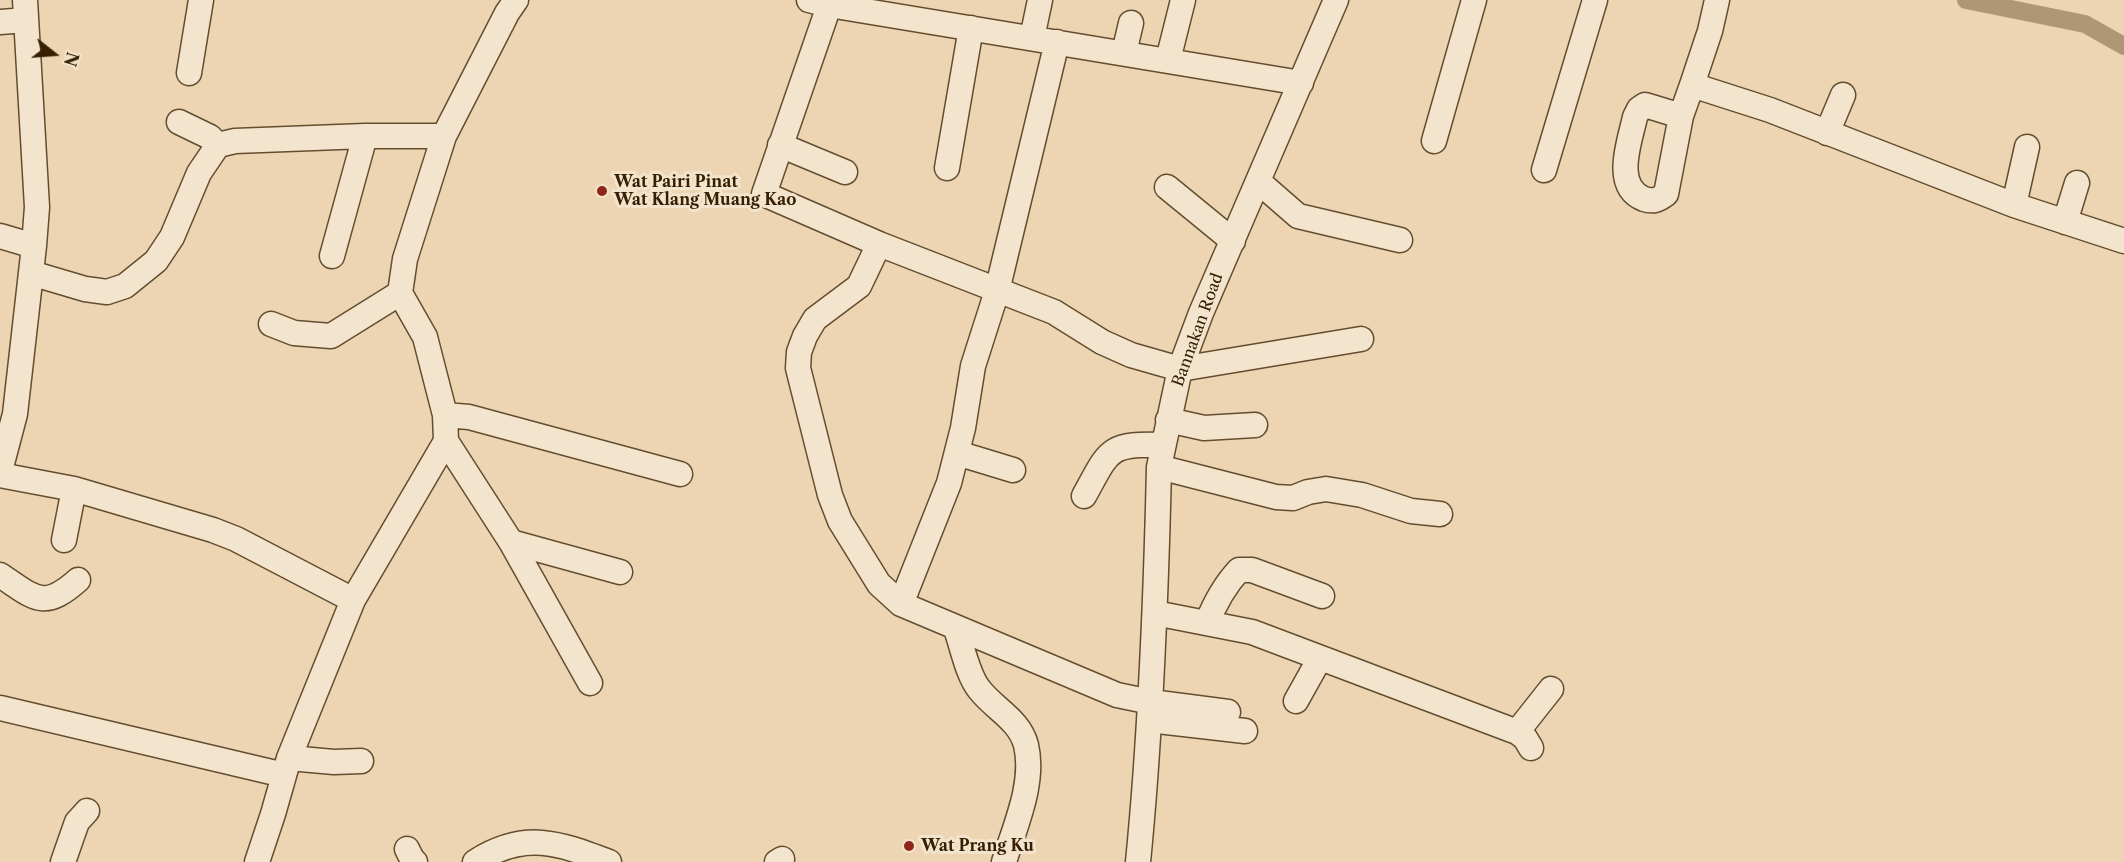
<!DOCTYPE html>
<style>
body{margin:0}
#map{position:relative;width:2124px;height:862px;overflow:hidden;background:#edd5b3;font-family:"Libre Caslon Text",serif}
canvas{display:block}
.north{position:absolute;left:24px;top:24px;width:60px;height:60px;-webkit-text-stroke:4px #f3e4ce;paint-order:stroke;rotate:107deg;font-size:16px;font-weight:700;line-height:24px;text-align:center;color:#372001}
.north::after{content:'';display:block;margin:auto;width:21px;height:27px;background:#372001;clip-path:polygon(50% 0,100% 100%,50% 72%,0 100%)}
</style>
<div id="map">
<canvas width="2124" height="862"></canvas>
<div class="north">N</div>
</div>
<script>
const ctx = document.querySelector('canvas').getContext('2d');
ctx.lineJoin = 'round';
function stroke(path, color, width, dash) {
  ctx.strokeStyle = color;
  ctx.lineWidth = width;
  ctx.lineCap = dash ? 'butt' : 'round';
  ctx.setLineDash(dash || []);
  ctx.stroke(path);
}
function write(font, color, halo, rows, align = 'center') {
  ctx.font = font + ' "Libre Caslon Text",serif';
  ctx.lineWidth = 6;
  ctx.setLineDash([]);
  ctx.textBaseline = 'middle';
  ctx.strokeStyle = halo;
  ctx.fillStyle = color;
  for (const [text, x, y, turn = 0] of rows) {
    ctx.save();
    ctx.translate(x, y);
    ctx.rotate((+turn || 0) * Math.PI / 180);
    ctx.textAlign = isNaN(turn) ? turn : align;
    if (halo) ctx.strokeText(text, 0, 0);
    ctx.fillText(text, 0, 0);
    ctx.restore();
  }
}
const canal = new Path2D(`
 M1966,0L2085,24L2124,46`);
const minor = new Path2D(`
 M809,0L829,5L1301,83
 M831,0L764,194L879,244
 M1717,0L1710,31L1692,85L1770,110L2014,205L2124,241
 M0,22L26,20
 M1032,38L1040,0
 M1124,53L1131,23
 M1168,60L1183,0
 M189,73L201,0
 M1681,116L1666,194C1658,200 1653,202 1644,199C1612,186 1630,141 1635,117L1639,109L1645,105L1681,116L1692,85
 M179,122L210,137L218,145
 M1827,133L1843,95
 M444,136L507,13L516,0
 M1434,141L1474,0
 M780,145L845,172
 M947,168L971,28
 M1544,170L1595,0
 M1259,182L1298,216L1400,240
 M1167,187L1233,241
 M2014,205L2027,147
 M2065,222L2077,183
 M0,236L34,246
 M332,256L365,136
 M31,273L85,289L107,292L125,286L156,261L172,237L199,173L218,145L235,141L365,136H444L405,259L400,293L425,337L445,415L446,441L511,542L590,683
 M271,324L294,333L331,336L400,293
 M445,415L469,417L680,474
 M1168,420L1204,428L1255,425
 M957,453L1013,470
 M1159,467L1276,497L1293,498L1308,492L1326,489L1362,495L1411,511L1440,514
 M0,471L15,414L34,246L37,207L25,0
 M0,475L74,489L213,530L236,539L353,600
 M1084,496C1109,451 1107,443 1162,445
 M64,540L74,489
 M511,542L620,572
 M0,575C35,598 43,611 78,580
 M901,604L949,483L963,428L973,366L997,291L1057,42
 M1155,613L1252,632L1517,732L1525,738L1531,748
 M1207,623C1215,603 1224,586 1239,570H1252L1322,596
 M956,629C962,646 968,676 979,689C994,709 1019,719 1026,745C1035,783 1015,826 1004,862
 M1296,701L1320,658
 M0,708L284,775
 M1228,712L1151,702L1117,695L901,604L879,584L840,521L830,495L798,368L799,352L805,336L815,319L859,286L879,244L1054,312L1102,342L1131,355L1180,369L1361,339
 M1149,720L1245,731
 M1517,732L1551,689
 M289,758L334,762L361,761
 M407,849L412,859L415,862
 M63,862L77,822L87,811
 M257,862L273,814L289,758L353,600L446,441
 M475,862C525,830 559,843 609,862
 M777,862L782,859
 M1138,862C1151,731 1156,599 1159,467L1180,369L1201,313L1336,0`);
const markers = [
 [602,191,6,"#8f2418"],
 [909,846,6,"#8f2418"]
];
const poiNames = [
 ["Wat Pairi Pinat",614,182],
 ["Wat Klang Muang Kao",614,200],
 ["Wat Prang Ku",921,846]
];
const streetNames = [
 ["Bannakan Road",1198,330,-70]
];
stroke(canal, '#af9776', 18);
stroke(minor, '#644d2e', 27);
stroke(minor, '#f3e4ce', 24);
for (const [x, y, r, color] of markers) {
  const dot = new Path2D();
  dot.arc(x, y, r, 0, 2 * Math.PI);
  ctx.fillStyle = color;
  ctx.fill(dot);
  stroke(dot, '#f3e4ce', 2);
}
write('bold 16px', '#372001', '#f3e4ce', poiNames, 'left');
write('16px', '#372001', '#f3e4ce', streetNames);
</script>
